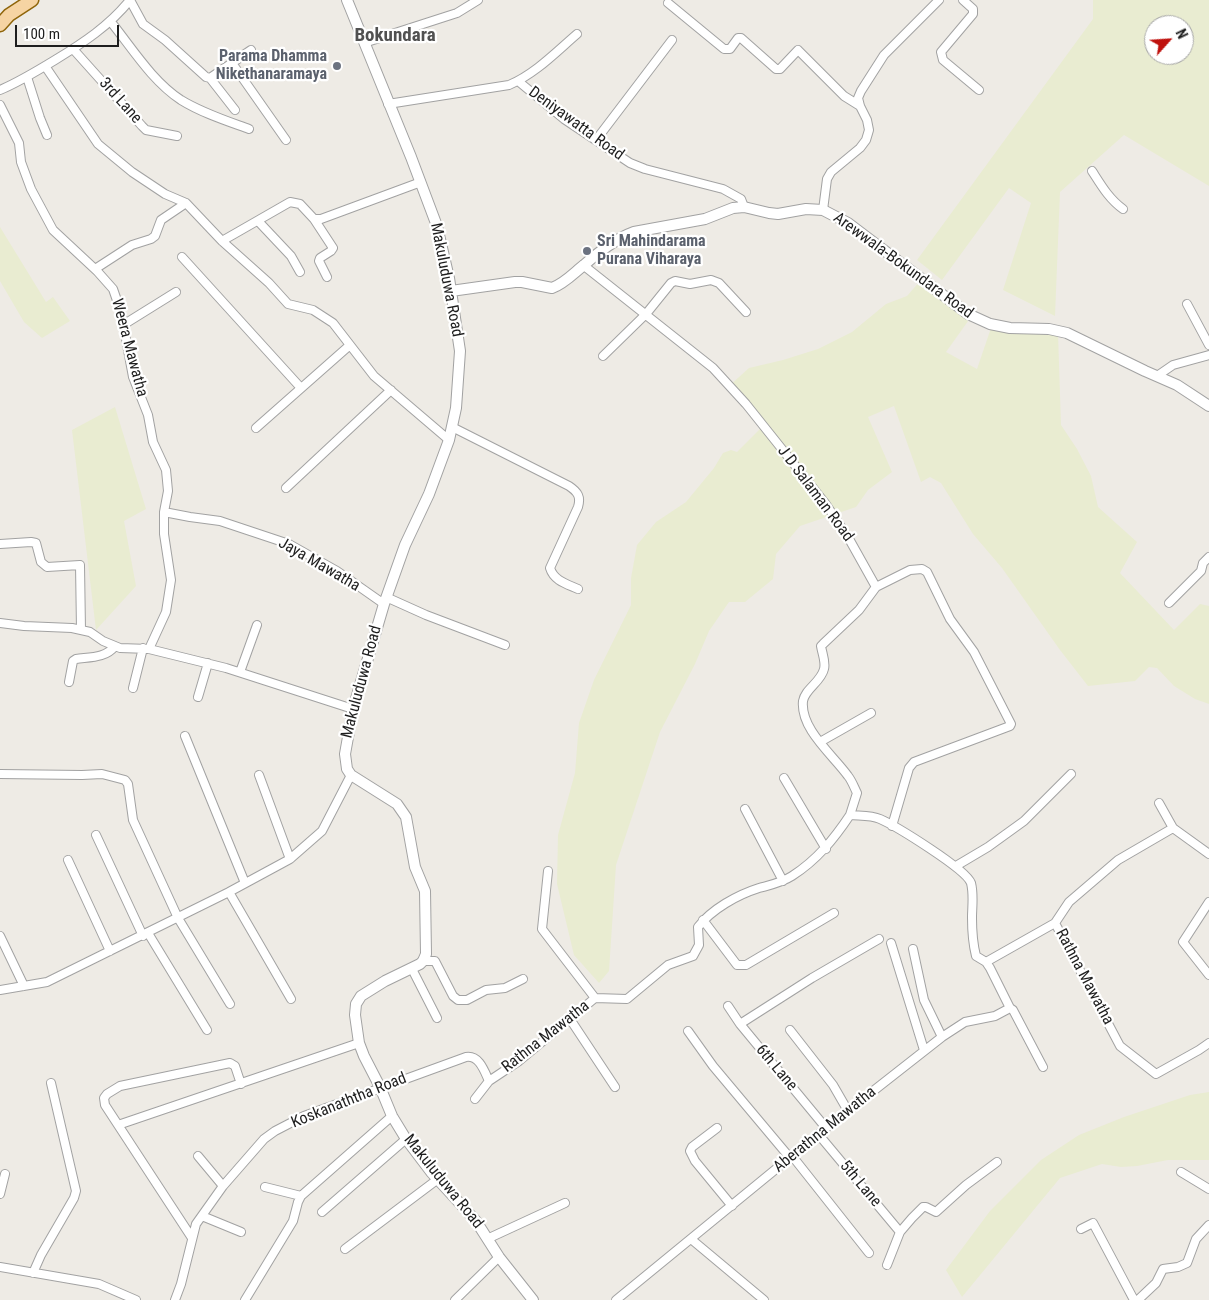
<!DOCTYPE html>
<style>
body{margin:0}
#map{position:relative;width:1209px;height:1300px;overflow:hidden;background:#eeebe5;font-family:"Roboto Condensed",sans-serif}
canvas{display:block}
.north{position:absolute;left:1144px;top:15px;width:50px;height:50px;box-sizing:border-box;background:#fff;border:1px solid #a5a5a5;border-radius:50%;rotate:64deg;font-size:14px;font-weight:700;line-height:20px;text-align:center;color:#1e1e1e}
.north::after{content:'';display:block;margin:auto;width:18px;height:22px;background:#bf110d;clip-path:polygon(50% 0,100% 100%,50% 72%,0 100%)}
.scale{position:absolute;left:15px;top:25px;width:104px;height:22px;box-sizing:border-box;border:2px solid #1e1e1e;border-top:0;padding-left:6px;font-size:15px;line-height:18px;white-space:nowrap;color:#1e1e1e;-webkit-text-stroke:4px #fff;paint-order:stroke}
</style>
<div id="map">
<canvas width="1209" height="1300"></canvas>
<div class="north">N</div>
<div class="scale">100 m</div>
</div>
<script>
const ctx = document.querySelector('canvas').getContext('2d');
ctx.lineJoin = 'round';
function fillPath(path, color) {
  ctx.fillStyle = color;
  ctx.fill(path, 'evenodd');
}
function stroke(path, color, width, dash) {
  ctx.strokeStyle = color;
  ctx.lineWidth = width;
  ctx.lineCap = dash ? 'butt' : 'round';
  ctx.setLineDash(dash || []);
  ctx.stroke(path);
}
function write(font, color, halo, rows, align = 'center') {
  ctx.font = font + ' "Roboto Condensed",sans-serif';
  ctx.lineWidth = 4.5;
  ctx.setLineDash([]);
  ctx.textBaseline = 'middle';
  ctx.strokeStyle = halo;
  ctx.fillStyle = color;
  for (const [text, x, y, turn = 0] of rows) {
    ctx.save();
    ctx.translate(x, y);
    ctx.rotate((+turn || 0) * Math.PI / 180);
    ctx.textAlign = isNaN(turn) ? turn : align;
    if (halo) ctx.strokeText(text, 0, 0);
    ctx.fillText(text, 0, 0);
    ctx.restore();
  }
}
const farmland = new Path2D(`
 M1093,0H1209V186L1124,135L1060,192L1055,316L1003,290L1031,203L1009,188L942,280L917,260L1093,19ZM1154,25H1184V55H1154Z
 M0,227L46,302L53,297L70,321L42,338L24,322L0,281Z
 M921,280L971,317L946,352L977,369L991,328L1058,333L1061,425L1077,449L1091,476L1098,507L1137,542L1120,573L1174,630L1200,604L1209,606V704L1195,699L1174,686L1157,668L1149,667L1135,681L1088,686L1060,650L1002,568L973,534L941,483L930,477L921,482L894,406L868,417L892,472L868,490L856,507L800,526L776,554L773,579L745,602H729L709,631L695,664L660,732L616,865L609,971L599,983L574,955L557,884L558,835L575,773L579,723L594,680L631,605V578L637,545L656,522L686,502L714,468L723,453L731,450L737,452L764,425L728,387L749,368L783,360L818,349L852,332L886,304L907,296Z
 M115,407L146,509L124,521L136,586L96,630L72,430Z
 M1209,1092V1160H1168L1137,1166L1121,1167L1102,1164L1060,1178L962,1297L946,1270L990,1211L1041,1160L1079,1135L1124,1117L1190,1095Z`);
const minor = new Path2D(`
 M130,0L143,24L165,40L206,77L210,78L251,50
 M963,0L973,9V14L941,52L943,60L979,90
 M668,3L724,49H730L738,38H741L776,69H780L798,50L844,96L860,106
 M111,22C132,48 152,81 181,100C202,113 227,121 249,129
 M364,43L457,13L478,0
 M73,49L142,126L146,130L177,136
 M232,63L286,140
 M45,66L98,144L132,172L165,194L186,203L222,241L269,283L288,304L313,310L333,323L374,376L449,440
 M27,77L40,118L47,135
 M210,78L235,110
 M518,81L564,119L630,163L645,169L723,189L741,199L744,207
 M0,90C19,82 37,71 55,60C83,43 109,26 130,0
 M388,104L509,85C535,74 556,52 577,34
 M0,105L19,143L21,162L31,189L53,230L97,271L113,289L121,312L133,377L148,415L153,442L166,470L168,491L164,512V534L171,580L166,612L149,649
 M596,140L672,40
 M1092,171C1101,185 1109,199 1123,209
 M823,210L827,179L831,172L860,148L866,140L869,130L867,120L860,106L858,98L861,91L884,55L939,0
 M314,219L333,248L331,251L320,258L319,261L327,277
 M258,221L291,256L300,272
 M222,241L290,202L300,204L314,219H321L421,182
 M182,257L301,388
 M583,265L713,368L746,404L825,503L848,537L876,587L859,610L823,644L821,646C822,653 826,662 824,669C821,682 805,689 803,701C800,729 833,755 848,776C852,781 854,787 857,793L850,815
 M95,269L132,245L151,239L155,236L161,220L186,203
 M1187,304L1209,345
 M123,325L176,292
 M603,356L646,314L671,283L675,281L690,284L711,280L719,283L746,312
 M1157,376L1173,365L1209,355
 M452,427L569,486C578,492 581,497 578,507L550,568C554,581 567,584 578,589
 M256,428L350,345
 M286,488L391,390
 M164,512L190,517L220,521L289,544L337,571L384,604
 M0,544L31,542L36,543L41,562L47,567L80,565L81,630
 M876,587L910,570L922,569L927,572L950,619L974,652L1011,724L1010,726L914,762L909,768L892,826
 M386,597L426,615L505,645
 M1169,603L1201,571L1203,563L1209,557
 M0,623L24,626L72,628L90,632L103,641L120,648L149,649L226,668L353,709
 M240,672L257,625
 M69,682L73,661L76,659C90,657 106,658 115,646
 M133,688L143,648
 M198,697L208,663
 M185,736L245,883
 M820,742L871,713
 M0,774L82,775L102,774L125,780L128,784L133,820L178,918L230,1004
 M259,775L290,859
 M784,778L826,849
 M1159,803L1173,828L1209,854
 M745,809L783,881
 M1173,828L1118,860L1069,902L1055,923L1120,1046L1156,1074L1199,1050L1209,1043
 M96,835L143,936
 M68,860L110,951
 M956,866L988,847L1024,821L1071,774
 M548,871L542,929L595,998
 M229,892L291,999
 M1209,902L1183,942L1209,975
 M703,920L737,965H746L834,913
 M148,933L207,1030
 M0,936L24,986
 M891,943L924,1050
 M913,949L924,1000L942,1037
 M423,961H435L453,996L458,1000H467L486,990L505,988L523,979
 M986,962L1055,923
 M412,969L437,1018
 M0,990L47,982L229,892L290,859L322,831L351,775
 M728,1006L740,1024L826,1128
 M1010,1008L1013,1010L1043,1067
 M570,1019L615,1087
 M740,1024L812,978L879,939
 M790,1030L833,1085L848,1111
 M688,1031L713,1066L791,1159
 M475,1099L489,1081L519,1061L595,998L627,999L668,965L693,956L699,945L698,927C712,909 737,895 759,888C770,885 781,883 792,876C817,860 834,839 850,815C859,816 871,815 880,819C896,826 966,869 971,883C974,895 972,906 972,918C972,931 973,944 976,956L986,962L990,968L1010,1008L995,1016L965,1022L942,1037L826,1128L616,1300
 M118,1125L359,1043
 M717,1128L692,1147L690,1151L695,1161L732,1206
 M819,1135L900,1232
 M198,1156L223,1186
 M793,1157L869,1253
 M1181,1172L1209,1189
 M265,1187L301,1196
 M0,1194L5,1174
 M322,1212L406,1139
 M202,1216L241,1232
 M1081,1229L1093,1223L1134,1300
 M192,1238L105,1105L104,1098L107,1094L120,1086L230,1063L235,1066L241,1084
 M487,1239L565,1203
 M691,1239L764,1300
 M345,1249L438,1179
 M887,1265L900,1232L912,1218L923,1207H926L936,1212L966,1185L997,1162
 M0,1267L99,1284L136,1300
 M33,1273L41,1255L74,1198L76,1191L51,1083
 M175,1300L181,1284L196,1224L223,1186L264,1139L275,1131L304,1116L466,1057C479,1055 484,1070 489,1081
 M245,1300L293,1221L298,1202L301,1196L392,1116
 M455,1300L499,1257
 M1138,1300L1156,1283L1163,1269L1178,1267L1187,1263L1196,1239L1209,1225`);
const tertiary = new Path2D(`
 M347,0L411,157L437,226L449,278L460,351L456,408L449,440L429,494L405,545L384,604L353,709L345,754L347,769L351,775L397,804L406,817L415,867L425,891L426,954L423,961L420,964L385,981L361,996L356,1004L355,1015L359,1043L364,1056L380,1087L392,1116L406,1139L431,1172L476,1221L499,1257L533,1300
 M451,291L515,282H522L552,288C564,284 574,273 584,265C599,252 615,239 634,232L705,219L733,208L744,207L769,213L778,214L806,209L823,210L848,223L968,314L990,324L1010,328L1049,329L1067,333L1145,371L1177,385L1209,406`);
const primary = new Path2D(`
 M0,25L9,15L32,0`);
const markers = [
 [337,66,5,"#6b7280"],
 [587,251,5,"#6b7280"]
];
const worshipNames = [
 ["Parama Dhamma",327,57],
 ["Nikethanaramaya",327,75],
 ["Sri Mahindarama",597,242,"left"],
 ["Purana Viharaya",597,260,"left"]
];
const streetNames = [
 ["3rd Lane",120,101,48],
 ["Deniyawatta Road",576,124,36],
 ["Arewwala-Bokundara Road",903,266,36],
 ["Makuluduwa Road",446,280,79],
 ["Weera Mawatha",129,348,75],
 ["J D Salaman Road",815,494,53],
 ["Jaya Mawatha",319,565,30],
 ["Makuluduwa Road",362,682,-75],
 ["Rathna Mawatha",1084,977,62],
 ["Rathna Mawatha",546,1037,-38],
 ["6th Lane",776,1068,50],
 ["Koskanaththa Road",349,1101,-22],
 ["Aberathna Mawatha",825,1130,-39],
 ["Makuluduwa Road",443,1182,51],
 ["5th Lane",860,1184,50]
];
const quarterNames = [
 ["Bokundara",395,36]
];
fillPath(farmland, '#e9ecd1');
stroke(minor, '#a2a2a2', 10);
stroke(tertiary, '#a2a2a2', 12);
stroke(primary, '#8f650a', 15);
stroke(minor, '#fff', 8);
stroke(tertiary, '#fff', 10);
stroke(primary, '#f6d4a3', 12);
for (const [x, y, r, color] of markers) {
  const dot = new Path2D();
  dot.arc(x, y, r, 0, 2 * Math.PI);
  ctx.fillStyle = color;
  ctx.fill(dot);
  stroke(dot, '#fff', 2);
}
write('bold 16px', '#5b616d', '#fff', worshipNames, 'right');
write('16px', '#1e1e1e', '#fff', streetNames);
write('bold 19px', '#515151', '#fff', quarterNames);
</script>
